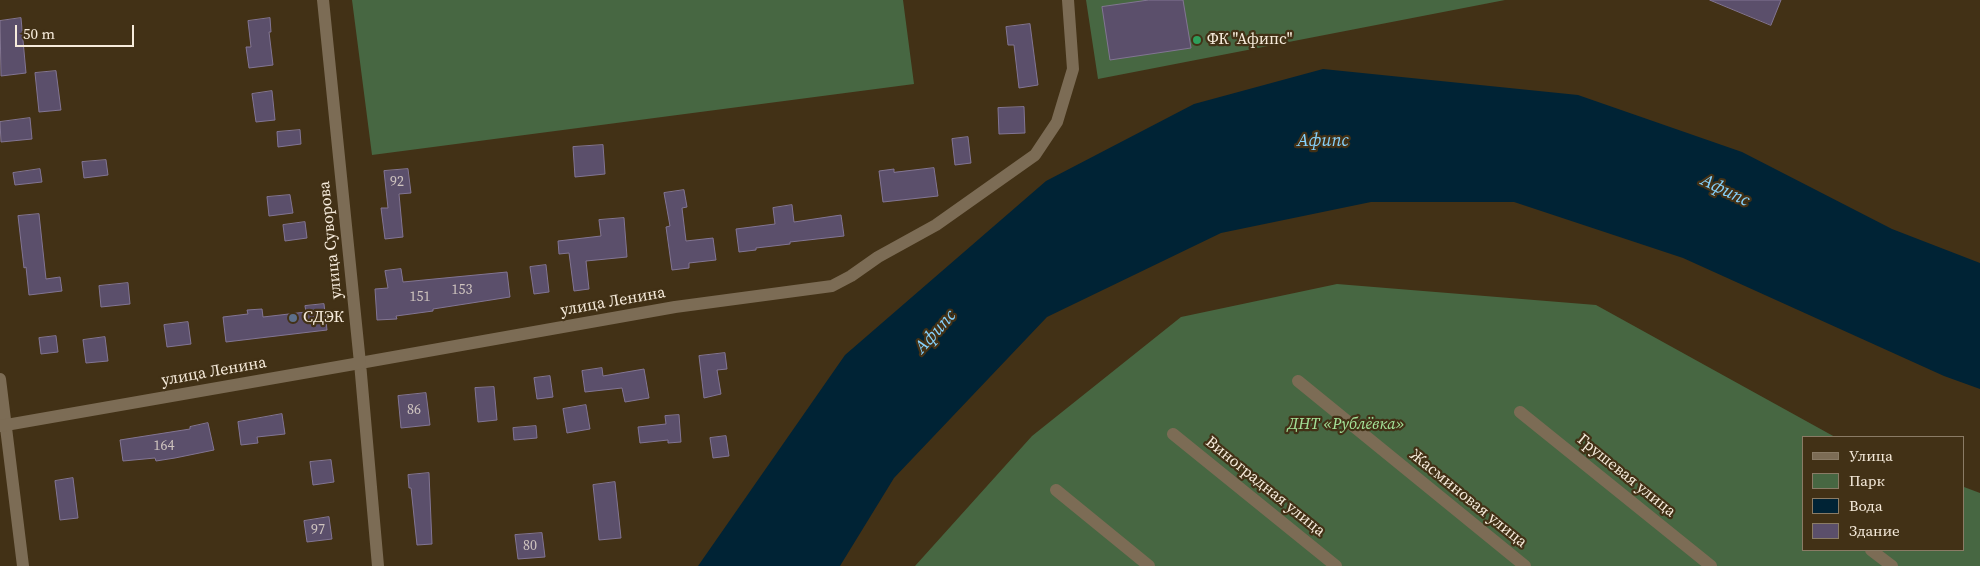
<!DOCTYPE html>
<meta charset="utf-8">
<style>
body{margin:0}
#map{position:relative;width:1980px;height:566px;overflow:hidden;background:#423116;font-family:"Source Serif 4",serif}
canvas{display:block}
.legend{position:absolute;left:1802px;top:436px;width:162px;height:115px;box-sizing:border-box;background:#423116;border:1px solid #8a7b65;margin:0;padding:6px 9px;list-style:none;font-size:15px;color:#f6ebdb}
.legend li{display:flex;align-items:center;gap:10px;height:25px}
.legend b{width:25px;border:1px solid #8a7b65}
.scale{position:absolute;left:15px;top:25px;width:119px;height:22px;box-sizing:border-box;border:2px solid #f6ebdb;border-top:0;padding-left:6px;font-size:15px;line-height:18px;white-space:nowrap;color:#f6ebdb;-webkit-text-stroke:4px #423116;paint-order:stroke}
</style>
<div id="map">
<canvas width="1980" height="566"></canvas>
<ul class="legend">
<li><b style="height:6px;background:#7c6c55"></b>Улица</li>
<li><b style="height:14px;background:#476742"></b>Парк</li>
<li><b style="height:14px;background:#002335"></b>Вода</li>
<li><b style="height:14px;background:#5b4f6b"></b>Здание</li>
</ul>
<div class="scale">50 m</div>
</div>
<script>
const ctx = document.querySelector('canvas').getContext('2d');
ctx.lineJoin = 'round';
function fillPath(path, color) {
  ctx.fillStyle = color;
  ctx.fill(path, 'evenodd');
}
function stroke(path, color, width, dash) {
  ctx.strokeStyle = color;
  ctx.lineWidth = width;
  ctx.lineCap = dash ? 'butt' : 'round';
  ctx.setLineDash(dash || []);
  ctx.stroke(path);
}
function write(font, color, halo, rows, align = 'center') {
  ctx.font = font + ' "Source Serif 4",serif';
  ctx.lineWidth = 4.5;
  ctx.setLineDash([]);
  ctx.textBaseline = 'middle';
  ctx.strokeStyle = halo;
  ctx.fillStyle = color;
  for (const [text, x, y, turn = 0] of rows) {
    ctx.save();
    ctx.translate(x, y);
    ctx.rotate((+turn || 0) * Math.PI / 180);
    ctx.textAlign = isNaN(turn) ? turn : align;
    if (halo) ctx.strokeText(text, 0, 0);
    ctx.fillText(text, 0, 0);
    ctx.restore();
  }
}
const green = new Path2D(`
 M352,0H903L914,84L372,155Z
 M1086,0H1505L1098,79Z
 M1337,284L1596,305L1835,437H1804V550H1964V487L1980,493V566H915L1032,436L1181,317Z`);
const water = new Path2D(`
 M1323,69L1578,95L1742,152L1892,229L1980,263V389L1944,376L1683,258L1514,202H1371L1221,233L1047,317L894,478L840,566H698L845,355L1046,181L1194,104Z`);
const building = new Path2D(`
 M1149,0H1183L1191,48L1110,60L1102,7Z
 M1710,0H1781L1771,25Z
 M21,18L26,73L1,76L0,21Z
 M270,18L271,32H269L273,65L249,68L246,47H251L248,21Z
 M1030,24L1038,85L1019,88L1014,45H1008L1006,27Z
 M56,71L61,110L39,112L35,73Z
 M272,91L275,120L256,122L252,94Z
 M1024,107L1025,133L999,134L998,108Z
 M30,118L32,139L1,142L0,122Z
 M300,130L301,144L278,147L277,132Z
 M968,137L971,163L955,165L952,139Z
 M603,145L605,174L575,177L573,147Z
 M106,160L108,175L84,178L82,162Z
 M934,168L938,196L883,202L879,171L894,169V172Z
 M40,169L42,182L15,185L13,173Z
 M408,169L411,193L399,194L403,237L385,239L381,208H388L384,171Z
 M684,190L687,207L682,208L686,241L713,238L716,260L689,263V268L672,270L666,227L670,226L664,193Z
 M290,195L293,213L269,216L267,197Z
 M792,205L794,222L841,215L844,236L790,242V244L756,248V250L739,252L736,229L775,224L773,208Z
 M39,214L46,279L60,277L62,291L29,295L26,267L24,268L18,216Z
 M624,218L627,257L586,261L589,289L574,291L569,253L559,254L558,241L601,236L599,220Z
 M305,222L307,238L285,241L283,225Z
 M546,265L549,292L534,294L530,267Z
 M401,269L403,282L507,272L510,297L433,309V311L396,316L397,319L377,320L375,289L388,288L385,271Z
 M128,283L130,304L101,307L99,286Z
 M324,304L327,330L226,342L223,317L248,314L247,310L262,309L263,317L306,312L305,306Z
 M188,322L191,344L167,347L164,325Z
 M56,336L58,352L41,354L39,338Z
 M105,337L108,361L86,363L83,340Z
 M725,353L727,369L717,370L721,394L704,398L699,356Z
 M602,368L603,376L644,369L649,398L625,402L622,388L585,392L582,371Z
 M550,376L553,397L537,399L534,378Z
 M494,387L497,420L478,422L475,388Z
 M426,393L430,425L401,428L398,396Z
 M586,405L590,429L567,433L563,409Z
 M282,414L285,434L257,437L258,443L241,445L238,422Z
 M679,415L681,442L668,443V440L640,443L638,427L666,424L665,416Z
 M208,423L214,450L175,458L156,461L155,458L123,461L120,440L190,429V427Z
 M536,426L537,438L514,440L513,428Z
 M726,436L729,456L713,458L710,438Z
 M331,460L334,482L313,485L310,462Z
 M429,473L432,544L417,545L411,488H409L408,475Z
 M73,478L78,518L60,520L55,481Z
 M615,482L621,538L599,540L593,485Z
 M329,517L332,539L307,542L304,521Z
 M542,533L545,557L518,559L515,535Z`);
const minor = new Path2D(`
 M0,379L23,566
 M1298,381L1525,566
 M1520,412L1711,566
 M1173,434L1336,566
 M1056,490L1149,566
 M1871,550L1892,566
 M378,566L360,363L675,307L832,286L851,276L878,257L936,225L1035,155L1057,122L1073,69L1068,0`);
const tertiary = new Path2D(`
 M0,426L360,363L323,0`);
const markers = [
 [1197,40,5,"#2e9e5b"],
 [293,318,5,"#5c6f8a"]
];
const numberNames = [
 ["92",397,182],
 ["153",462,290],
 ["151",420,297],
 ["86",414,410],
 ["164",164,446],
 ["97",318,530],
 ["80",530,546]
];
const poiNames = [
 ["ФК \"Афипс\"",1207,40],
 ["СДЭК",303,318]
];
const streetNames = [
 ["улица Суворова",331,240,-96],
 ["улица Ленина",613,302,-10],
 ["улица Ленина",214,372,-10],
 ["Грушевая улица",1626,476,39],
 ["Виноградная улица",1265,487,39],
 ["Жасминовая улица",1468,499,39]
];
const parkNames = [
 ["ДНТ «Рублёвка»",1346,425]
];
const waterNames = [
 ["Афипс",1323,141],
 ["Афипс",1725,191,26],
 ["Афипс",936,332,-48]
];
fillPath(green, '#476742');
fillPath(water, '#002335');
fillPath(building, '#5b4f6b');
stroke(building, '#827593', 1);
stroke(minor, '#7c6c55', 12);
stroke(tertiary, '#7c6c55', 12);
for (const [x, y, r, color] of markers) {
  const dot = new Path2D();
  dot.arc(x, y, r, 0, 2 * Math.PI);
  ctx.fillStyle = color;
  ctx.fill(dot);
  stroke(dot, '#423116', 2);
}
write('14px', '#cfc4bf', null, numberNames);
write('16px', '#f6ebdb', '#423116', poiNames, 'left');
write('16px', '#f6ebdb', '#423116', streetNames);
write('italic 16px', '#a4e399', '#423116', parkNames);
write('italic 18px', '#86d1fb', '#423116', waterNames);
</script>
